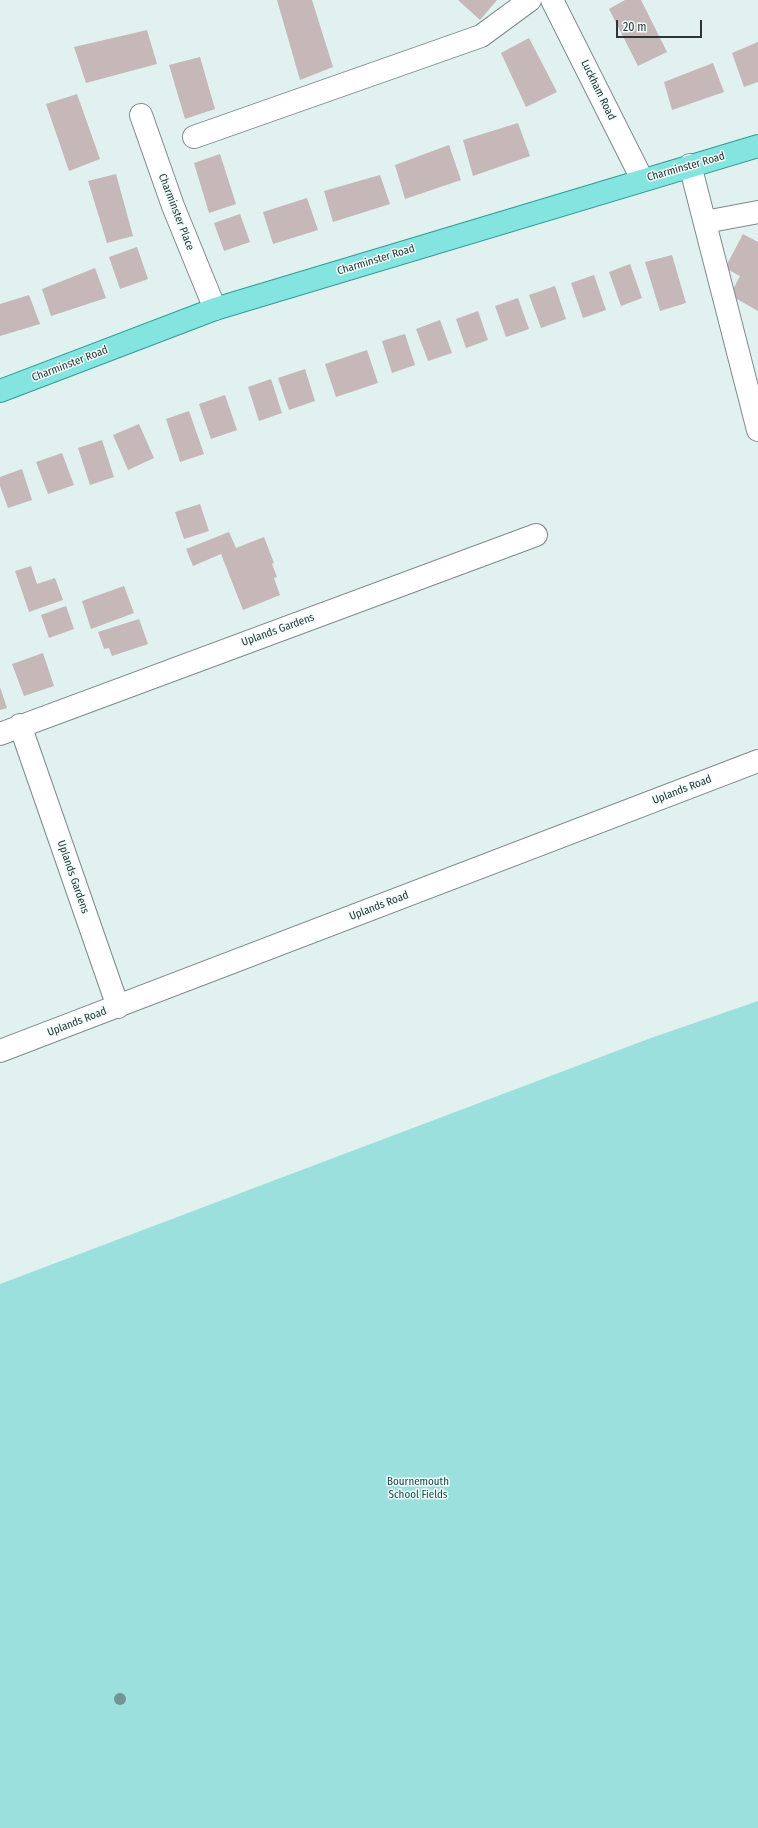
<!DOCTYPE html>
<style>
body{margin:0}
#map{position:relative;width:758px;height:1828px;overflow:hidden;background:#e1f1f0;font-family:"Fira Sans Condensed",sans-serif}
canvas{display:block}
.scale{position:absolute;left:616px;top:20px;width:86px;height:18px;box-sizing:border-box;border:2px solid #2d3433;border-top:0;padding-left:5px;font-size:12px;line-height:14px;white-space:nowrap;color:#2d3433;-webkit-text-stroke:3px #effffd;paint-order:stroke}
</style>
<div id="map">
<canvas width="758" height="1828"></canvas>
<div class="scale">20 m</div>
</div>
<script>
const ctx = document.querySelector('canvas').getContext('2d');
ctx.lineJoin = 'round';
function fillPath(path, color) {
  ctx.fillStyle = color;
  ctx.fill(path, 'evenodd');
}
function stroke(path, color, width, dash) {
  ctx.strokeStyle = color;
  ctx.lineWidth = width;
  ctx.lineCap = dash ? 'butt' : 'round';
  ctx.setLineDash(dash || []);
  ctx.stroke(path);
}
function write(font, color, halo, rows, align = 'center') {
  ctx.font = font + ' "Fira Sans Condensed",sans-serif';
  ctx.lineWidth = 3;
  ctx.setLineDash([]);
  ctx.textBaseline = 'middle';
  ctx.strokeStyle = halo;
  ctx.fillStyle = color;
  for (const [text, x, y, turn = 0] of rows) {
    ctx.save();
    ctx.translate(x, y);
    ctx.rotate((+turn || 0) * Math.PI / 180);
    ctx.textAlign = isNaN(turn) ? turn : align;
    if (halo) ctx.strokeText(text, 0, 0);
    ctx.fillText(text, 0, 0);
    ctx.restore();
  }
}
const green = new Path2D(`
 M758,1001V1828H0V1284L651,1038Z`);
const building = new Path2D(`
 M277,0H312L333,67L300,80Z
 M458,0H497L480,20Z
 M625,0H641L667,52L638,66L609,9Z
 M147,30L157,64L86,83L74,47Z
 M529,38L557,92L526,107L501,53Z
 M758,42V82L744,87L732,53Z
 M200,57L215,109L185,119L169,65Z
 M713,63L724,92L672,110L664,82Z
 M77,94L100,159L69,171L46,104Z
 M518,123L530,156L473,176L463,140Z
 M449,145L461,180L405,199L395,165Z
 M220,154L236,204L209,213L194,163Z
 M116,174L133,236L107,243L88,181Z
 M380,175L390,204L333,222L324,191Z
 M307,198L318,230L273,244L263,212Z
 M240,214L250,242L224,251L214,223Z
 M743,234L758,242V311L730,295L740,276L725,268Z
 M137,247L148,279L120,289L109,257Z
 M672,255L686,303L660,311L645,262Z
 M630,264L642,298L621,306L609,272Z
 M95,268L106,298L51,316L42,289Z
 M594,275L606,310L583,318L571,283Z
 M555,286L566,319L541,328L529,295Z
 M29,295L40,324L0,336V304Z
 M518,298L529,329L506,337L495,306Z
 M478,311L488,340L466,348L456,319Z
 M440,320L452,353L428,361L416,329Z
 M405,334L415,365L392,373L382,341Z
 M367,350L378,383L336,397L325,364Z
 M305,369L315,401L289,410L278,378Z
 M271,379L282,413L259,421L248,387Z
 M225,395L237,430L211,439L199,404Z
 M189,411L204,454L180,462L166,419Z
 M139,424L154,458L128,470L113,435Z
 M102,440L114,477L90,485L78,448Z
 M62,453L74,485L48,494L36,462Z
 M22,469L32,500L8,508L0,486V477Z
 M200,504L209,531L184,539L175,512Z
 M229,532L236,548L264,537L274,563L272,564L277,577L274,578L280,595L243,610L221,554L193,566L186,549Z
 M31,566L37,584L55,578L63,600L29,612L15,571Z
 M124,586L134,613L91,629L82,601Z
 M66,606L74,629L49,638L41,615Z
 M139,619L148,644L112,656L109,648L104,649L98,632Z
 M43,653L54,686L24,696L12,664Z
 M0,687L7,708L0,710Z`);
const minor = new Path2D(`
 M552,0L642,179
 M141,115L173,206L215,309
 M194,137L481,36L530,0
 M690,165L758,430
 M705,222L758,212
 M20,725L118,1007
 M0,734L536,535
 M0,1051L758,761`);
const major = new Path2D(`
 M0,391L215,309L758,146`);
const trees = [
 [120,1699]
];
const streetNames = [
 ["Luckham Road",598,90,64],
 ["Charminster Road",686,167,-16],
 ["Charminster Place",176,212,69],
 ["Charminster Road",376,260,-17],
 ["Charminster Road",70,364,-21],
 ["Uplands Gardens",278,630,-20],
 ["Uplands Road",682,790,-21],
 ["Uplands Gardens",73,877,71],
 ["Uplands Road",379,906,-21],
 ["Uplands Road",77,1022,-21]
];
const parkNames = [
 ["Bournemouth",418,1482],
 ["School Fields",418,1495]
];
fillPath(green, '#9be0dc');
fillPath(building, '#c6b7b8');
stroke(minor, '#7c8b8a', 24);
stroke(major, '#309b96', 24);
stroke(minor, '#fff', 22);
stroke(major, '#83e4e0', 22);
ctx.fillStyle = '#729593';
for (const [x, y] of trees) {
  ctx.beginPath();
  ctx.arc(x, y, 6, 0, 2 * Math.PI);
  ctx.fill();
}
write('11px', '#2d3433', '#effffd', streetNames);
write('11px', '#174a47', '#effffd', parkNames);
</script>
